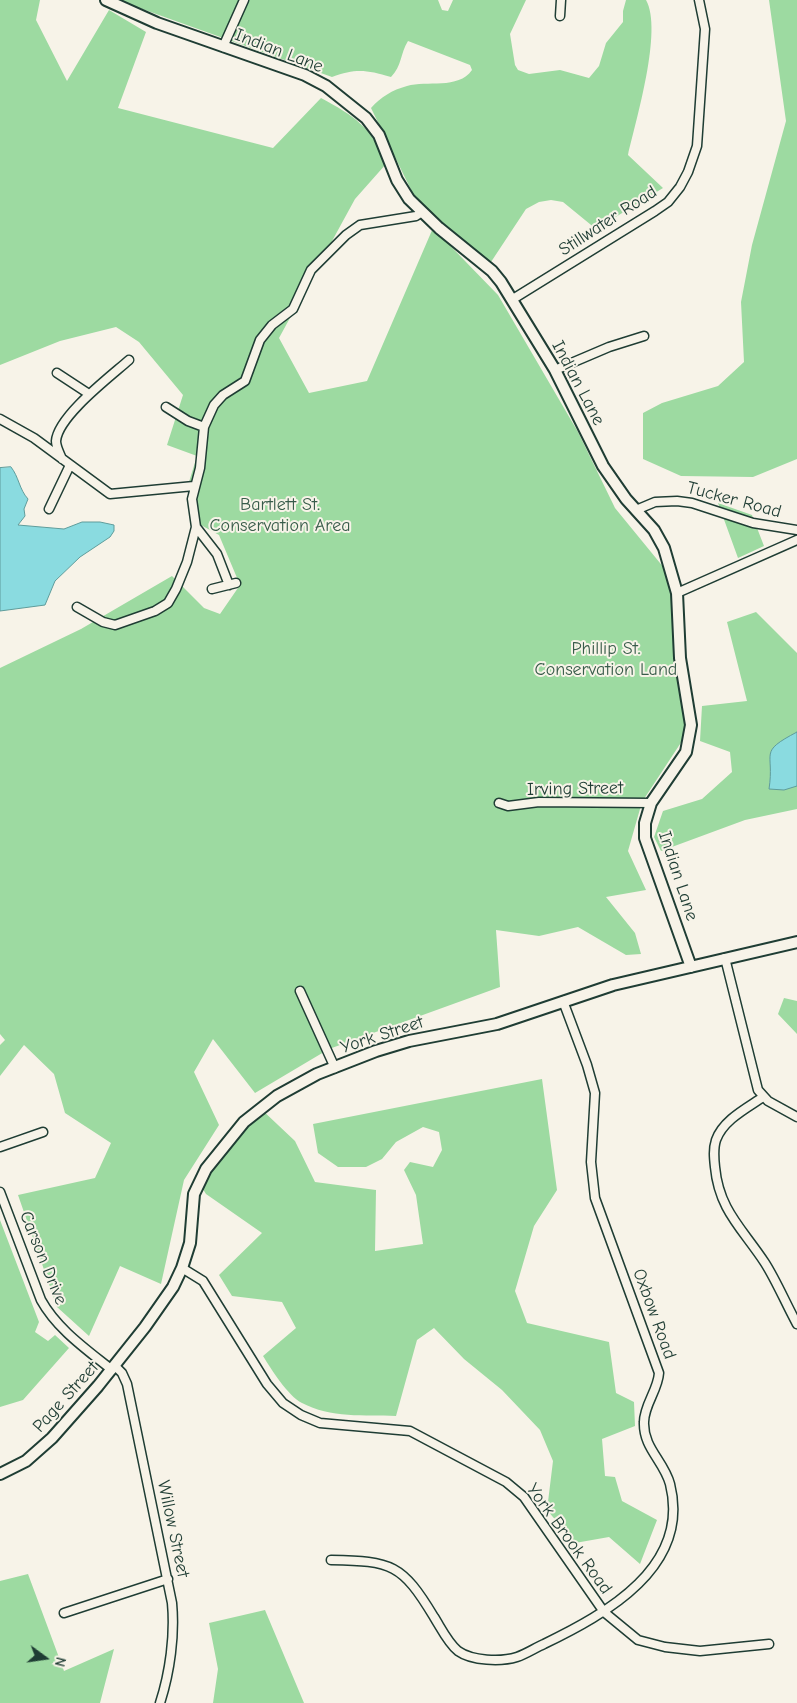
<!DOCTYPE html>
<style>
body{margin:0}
#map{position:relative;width:797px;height:1703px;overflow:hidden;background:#f7f3e8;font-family:"Comic Neue",sans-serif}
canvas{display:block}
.north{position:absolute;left:20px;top:1633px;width:50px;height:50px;-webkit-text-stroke:4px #f7f3e8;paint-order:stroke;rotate:104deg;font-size:14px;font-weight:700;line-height:20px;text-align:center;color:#1f3d34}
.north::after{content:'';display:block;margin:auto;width:18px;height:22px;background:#1f3d34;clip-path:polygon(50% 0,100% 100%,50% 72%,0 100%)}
</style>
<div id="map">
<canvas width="797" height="1703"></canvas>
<div class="north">N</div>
</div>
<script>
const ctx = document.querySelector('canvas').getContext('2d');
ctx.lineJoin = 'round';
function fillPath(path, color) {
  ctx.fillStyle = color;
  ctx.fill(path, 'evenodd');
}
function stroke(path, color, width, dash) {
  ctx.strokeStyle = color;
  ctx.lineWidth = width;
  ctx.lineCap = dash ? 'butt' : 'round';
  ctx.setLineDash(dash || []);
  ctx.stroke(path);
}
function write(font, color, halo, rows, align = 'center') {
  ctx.font = font + ' "Comic Neue",sans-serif';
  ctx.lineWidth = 4;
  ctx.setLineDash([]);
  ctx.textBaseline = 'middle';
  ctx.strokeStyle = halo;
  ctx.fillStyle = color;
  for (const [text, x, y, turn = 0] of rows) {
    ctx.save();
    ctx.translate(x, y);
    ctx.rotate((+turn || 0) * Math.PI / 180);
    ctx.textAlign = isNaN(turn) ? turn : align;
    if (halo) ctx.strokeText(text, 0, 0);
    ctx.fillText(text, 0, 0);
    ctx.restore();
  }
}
const green = new Path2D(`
 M0,0H40L36,20L67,81L109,10L146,32L118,108L273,148L321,98C354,116 372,127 386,164L355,199L279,338L309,393L367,381L433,228L498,295L578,432L615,508L669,574L690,698L686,741H682L642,802L628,851L646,890L606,897L635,933L641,954L626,955L578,927L539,936L496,930L500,987L329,1049L255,1093L213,1039L194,1072L219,1125L184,1180L161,1284L120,1266L89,1336L57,1307L18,1195L95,1178L111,1143L65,1113L54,1074L24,1045L0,1076V1045L5,1040L0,1034V668L81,629L172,576L204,608L220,614L240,585L219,535L190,519L189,482L197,456L167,445L183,395L139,342L116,327L60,341L0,365Z
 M117,0H438L442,10L448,11L453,0H526L510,34L515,65L518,70L529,74L560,70L589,78L599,66L606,43L623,22V11L626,0H646C663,30 636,120 628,155L663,188L596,229L563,202L551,200L539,202L526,209L489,265L416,200L371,108C381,97 392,90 407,86C427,80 458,90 472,70L470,65L408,41C400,54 402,66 391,77C367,70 356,68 332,77Z
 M769,0H797V459L753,477L681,476L643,459V413L662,403L718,386L744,362L741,302L752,245L786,121Z
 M718,503L752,515L764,546L738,558Z
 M756,612L797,653V809L745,820L661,851L654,837L663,811L702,799L732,772L730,752L700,741L702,706L747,701L727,622Z
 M784,998L797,1001V1034L778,1014Z
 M542,1079L557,1190L534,1226L515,1291L527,1323L609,1342L616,1393L634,1402L635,1426L602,1439L605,1476L615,1477L622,1501L657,1520L640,1564L609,1537L575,1543L547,1510L553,1461L540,1430L502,1390L464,1359L434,1328L417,1340L396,1416C365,1415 330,1418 302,1403C288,1396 271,1369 263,1356L296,1328L282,1302L232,1296L219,1275L262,1233L206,1194L199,1183L260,1108L295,1141L315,1182L376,1190L375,1251L423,1244L416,1195L404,1170L410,1162L433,1167L442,1150L439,1132L423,1127L396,1142L382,1159L366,1167H338L318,1153L313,1124Z
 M0,1220L39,1322L35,1332L48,1341L55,1335L69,1348L23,1400L0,1407Z
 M28,1574L64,1671L114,1649L100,1703H0V1581Z
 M265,1610L304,1703H213L218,1669L209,1623Z`);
const water = new Path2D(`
 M11,467C19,477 19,489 28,499L24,509L25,516L18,525L64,529L82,522H100L114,525V531L110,537L80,557L55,581L45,605L0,611V468Z
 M797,732V786L784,790L769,789C775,751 757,753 797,732Z`);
const minor = new Path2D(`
 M560,16L561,0
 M223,47L244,0
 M513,299L655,211L668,202L680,187L688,172L697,146L705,29L699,0
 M555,370L609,347L644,336
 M57,373L89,394
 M166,407L188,421L204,427
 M0,419L34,438L110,494L194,486
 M62,459C60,454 56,447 56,441C58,416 111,376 129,360
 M49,509L70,465
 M636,510L655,502L677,501L692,503L753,523L797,530
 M196,527L217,554L229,585
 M212,589L236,583
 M677,593L797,540
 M77,607L103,622L115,625L155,611L168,603L176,589L187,562L196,527L192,499L200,468L204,427L214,405L223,395L245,381L260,340L272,325L293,309L311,270L346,235L360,225L416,216L422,212
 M499,803L508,806L539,802L651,803
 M725,958L758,1090L768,1101L797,1117
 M300,991L335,1068
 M763,1097C747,1108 723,1120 716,1140C713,1149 714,1158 715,1167C719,1210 742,1228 765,1263C777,1282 786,1304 797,1324
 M0,1147L43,1132
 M0,1192L41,1300C57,1329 86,1349 112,1370
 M182,1268L203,1281L267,1384L283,1403L301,1415L320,1423L410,1431L506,1482L524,1497L604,1612L638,1640L665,1647L700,1651L769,1644
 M115,1366L122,1373L127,1384L172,1603C175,1635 170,1672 160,1703
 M331,1560C392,1561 402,1564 434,1617C441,1628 448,1643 458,1651C472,1661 501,1662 517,1657C526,1654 535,1648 544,1644C606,1614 691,1567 670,1484C664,1461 643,1448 644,1422C644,1405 658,1390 659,1373L595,1198L591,1162L595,1093L587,1065L563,1001
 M64,1613L168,1579`);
const tertiary = new Path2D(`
 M106,0L157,23L305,75L326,86L366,118L379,135L397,180L409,199L439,228L492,271L501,282L555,370L603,466L626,499L654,530L664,548L677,593L680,658L691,725L686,752L651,803L645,823V838L691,967
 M0,1474L26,1461L52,1438L98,1386L145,1327L173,1287L182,1268L190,1243L194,1194L206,1169L244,1122L277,1096L317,1074L376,1051L409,1041L497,1024L613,985L797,942`);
const streetNames = [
 ["Indian Lane",279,51,21],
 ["Stillwater Road",608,221,-33],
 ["Indian Lane",578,383,62],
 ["Tucker Road",734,500,15],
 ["Irving Street",575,789,-1],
 ["Indian Lane",678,876,72],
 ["York Street",382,1035,-18],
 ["Carson Drive",43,1258,68],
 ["Oxbow Road",654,1314,70],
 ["Page Street",66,1397,-48],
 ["Willow Street",173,1529,78],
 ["York Brook Road",569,1539,54]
];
const parkNames = [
 ["Bartlett St.",280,505],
 ["Conservation Area",280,526],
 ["Phillip St.",606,649],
 ["Conservation Land",606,670]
];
fillPath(green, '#9ddaa1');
fillPath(water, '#8adbe0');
stroke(water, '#5f9c9b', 1);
stroke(minor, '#1f3d34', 11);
stroke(tertiary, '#1f3d34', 14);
stroke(minor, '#f7f3e8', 8);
stroke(tertiary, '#f7f3e8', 10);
write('18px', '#1f3d34', '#f7f3e8', streetNames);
write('18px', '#385c4a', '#f7f3e8', parkNames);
</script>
